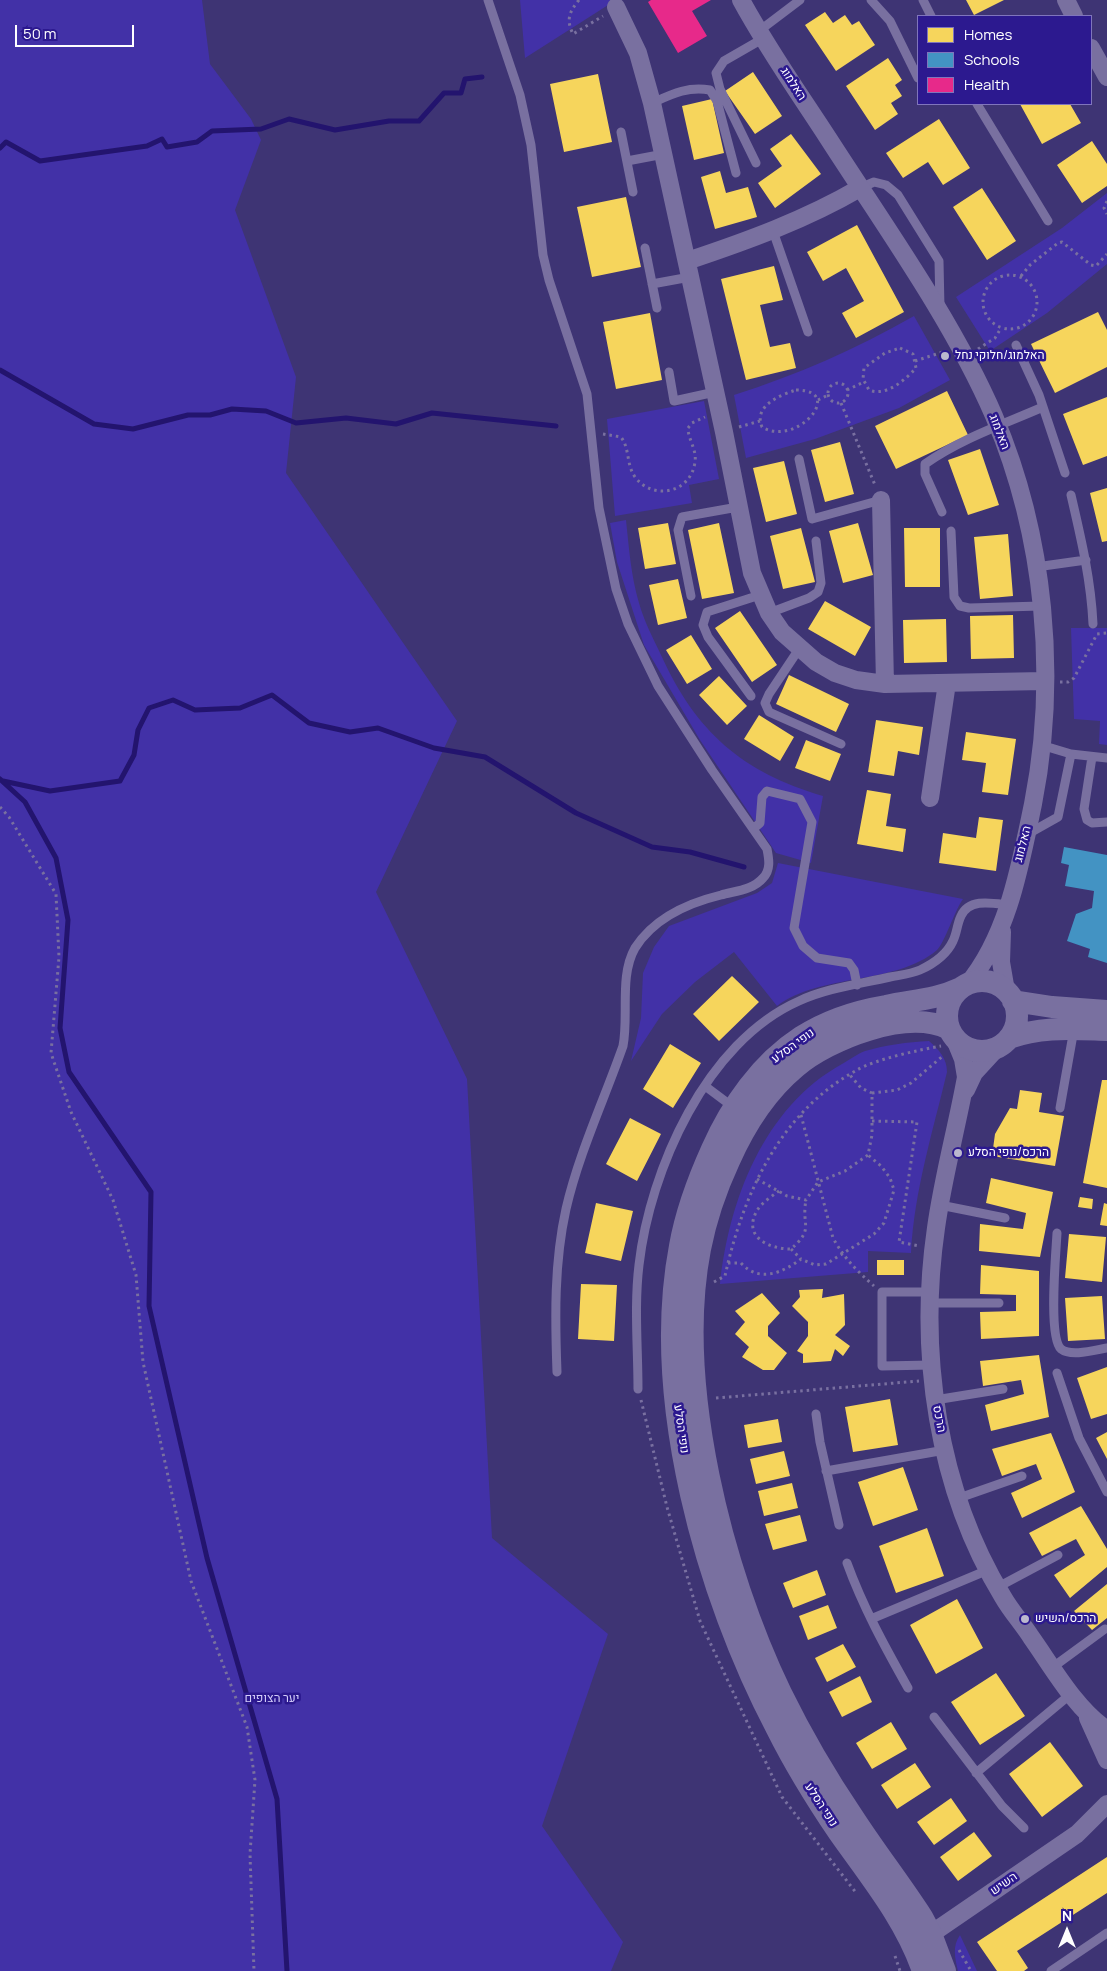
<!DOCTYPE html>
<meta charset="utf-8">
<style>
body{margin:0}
#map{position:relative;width:1107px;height:1971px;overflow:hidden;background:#3e3474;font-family:Manrope,sans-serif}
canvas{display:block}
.legend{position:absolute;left:917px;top:15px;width:175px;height:90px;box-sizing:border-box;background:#2c198f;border:1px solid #8075bc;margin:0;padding:6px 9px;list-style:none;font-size:15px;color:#fff}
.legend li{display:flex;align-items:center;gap:10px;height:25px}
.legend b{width:25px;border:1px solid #8075bc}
.north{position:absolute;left:1042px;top:1906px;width:50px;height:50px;-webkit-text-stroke:4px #2c198f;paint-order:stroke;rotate:0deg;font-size:14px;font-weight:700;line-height:20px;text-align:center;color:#fff}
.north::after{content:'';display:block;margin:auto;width:18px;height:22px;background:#fff;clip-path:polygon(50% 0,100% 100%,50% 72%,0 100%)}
.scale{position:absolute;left:15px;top:25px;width:119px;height:22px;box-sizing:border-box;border:2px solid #fff;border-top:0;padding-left:6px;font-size:15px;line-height:18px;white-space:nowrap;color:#fff;-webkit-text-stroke:4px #2c198f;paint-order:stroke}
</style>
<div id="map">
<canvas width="1107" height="1971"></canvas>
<ul class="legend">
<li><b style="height:14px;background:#f6d55c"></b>Homes</li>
<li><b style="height:14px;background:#4393c3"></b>Schools</li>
<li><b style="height:14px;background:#e7298a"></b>Health</li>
</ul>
<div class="north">N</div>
<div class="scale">50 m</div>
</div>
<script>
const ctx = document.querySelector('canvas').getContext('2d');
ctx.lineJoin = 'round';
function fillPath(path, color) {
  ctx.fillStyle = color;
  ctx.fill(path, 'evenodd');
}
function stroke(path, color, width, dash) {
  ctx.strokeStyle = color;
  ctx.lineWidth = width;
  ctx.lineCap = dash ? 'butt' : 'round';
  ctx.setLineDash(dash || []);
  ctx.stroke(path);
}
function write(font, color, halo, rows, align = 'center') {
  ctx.font = font + ' Manrope,Heebo,sans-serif';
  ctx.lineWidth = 5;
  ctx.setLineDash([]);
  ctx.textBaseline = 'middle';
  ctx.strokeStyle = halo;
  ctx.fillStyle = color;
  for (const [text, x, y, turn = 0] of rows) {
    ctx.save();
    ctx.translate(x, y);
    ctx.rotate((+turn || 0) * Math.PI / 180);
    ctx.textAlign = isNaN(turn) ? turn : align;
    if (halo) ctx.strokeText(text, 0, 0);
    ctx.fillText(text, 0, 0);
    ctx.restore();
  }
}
const green = new Path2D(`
 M0,0H202L210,64L251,119L261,140L235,210L296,377L286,473L457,721L376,892L467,1079L492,1538L608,1634L542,1826L623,1942L611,1971H0Z
 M520,0H616L525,58Z
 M1107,193V264L1047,313L990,351L956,297L1062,228Z
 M914,316L950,380L899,408L815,439L746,458L734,395C797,375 856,349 914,316Z
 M704,401L719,479L689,485L692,503L615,516L607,419Z
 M626,520C629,548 631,576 639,603C644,621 653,638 661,655C696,732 742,772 823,796L811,863L776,853L700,740L644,645L617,562L610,523Z
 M1071,628H1107V745L1099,744L1100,721L1074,719Z
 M778,863L963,899C955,910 944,944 937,950C896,985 821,973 777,1006L734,952L695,982L662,1014L631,1061L641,1018L643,973L654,947L669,926L757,893L772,883Z
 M929,1041C939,1050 947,1058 947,1072C933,1131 914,1192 911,1253L868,1251V1272L720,1284C729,1200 764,1107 842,1064C849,1060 857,1054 865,1051C886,1045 907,1042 929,1041Z
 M960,1935L977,1971H958C955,1958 952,1946 960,1935Z`);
const homes = new Path2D(`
 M966,0H1004L974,15Z
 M825,12L833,23L845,15L852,25L859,21L875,45L836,71L805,25Z
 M888,58L902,80L895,85L902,96L891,103L898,114L875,130L846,86Z
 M753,72L782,116L755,134L725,91Z
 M598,74L612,142L564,152L550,84Z
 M712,99L724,153L694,160L682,106Z
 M1020,104H1070L1081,123L1042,144Z
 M939,119L970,168L943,185L928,162L903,178L886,153Z
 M791,134L821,174L775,208L758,183L782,166L770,149Z
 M1092,141L1107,164V186L1082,203L1057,165Z
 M720,171L726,193L748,187L757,217L715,229L701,177Z
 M982,188L1016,241L987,260L953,207Z
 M626,197L641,267L592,277L577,207Z
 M857,225L904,312L856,338L842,313L864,301L846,268L823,281L807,252Z
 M774,266L783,300L760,305L770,347L790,343L796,368L746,380L721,279Z
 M1098,312L1107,330V367L1055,393L1031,344Z
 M650,313L662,380L616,389L603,322Z
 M947,391L968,435L896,469L875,426Z
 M1107,397V456L1083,465L1063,414Z
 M840,442L854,494L825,502L811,450Z
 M980,449L999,505L968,515L948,460Z
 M784,461L797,514L766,522L753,468Z
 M1107,488V541L1102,542L1090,493Z
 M668,523L676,564L645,569L638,528Z
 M719,523L734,593L702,599L688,530Z
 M858,523L873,575L843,583L829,531Z
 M801,528L815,582L783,589L770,536Z
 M904,528H940V587H905Z
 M1008,534L1013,596L980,599L974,537Z
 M678,579L687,618L658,625L649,585Z
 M825,601L871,627L855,656L808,629Z
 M740,611L777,665L752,682L715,628Z
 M1013,615L1014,658L971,659L970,616Z
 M946,619L947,662L904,663L903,620Z
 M691,635L712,669L687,684L666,650Z
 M789,675L849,704L836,732L776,704Z
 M719,676L747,706L727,725L699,695Z
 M759,715L794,737L780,761L744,739Z
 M876,720L923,727L919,755L898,751L894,776L868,772Z
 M966,732L1016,739L1008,795L982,792L986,763L962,760Z
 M806,740L841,754L830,781L795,768Z
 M867,790L891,794L886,826L906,829L903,852L857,844Z
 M979,817L1003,820L996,871L939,863L943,833L976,838Z
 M732,976L759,1002L719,1041L693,1014Z
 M670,1044L701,1063L673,1108L643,1089Z
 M1102,1080H1107V1188L1083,1183Z
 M1020,1090L1042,1093L1039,1112L1064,1116L1055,1166L992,1156L995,1134L1010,1108L1017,1109Z
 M630,1118L661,1134L637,1181L606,1164Z
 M991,1178L1053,1192L1040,1257L979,1251L980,1224L1023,1229L1026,1213L986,1203Z
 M1080,1197L1093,1199L1092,1209L1078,1207Z
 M596,1203L633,1211L621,1261L585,1253Z
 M1104,1203L1107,1204V1226L1100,1225Z
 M1069,1234L1106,1237L1102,1282L1065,1278Z
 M877,1260H904V1275H877Z
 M981,1265L1039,1271V1336L981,1339L980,1312L1016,1311V1295L980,1294Z
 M581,1284L617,1285L614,1341L578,1339Z
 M823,1289L822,1298L844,1294L845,1325L835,1335L850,1346L843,1356L835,1349L831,1361L803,1363V1354L797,1351L808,1336V1322L792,1306L800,1297L799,1290Z
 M762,1293L780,1313L768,1326V1336L787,1353L774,1370H763L742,1357L749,1347L735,1334L745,1322L735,1311Z
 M1102,1296L1105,1339L1068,1341L1065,1298Z
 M1039,1355L1049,1417L991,1431L985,1405L1024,1394L1021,1380L983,1386L980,1361Z
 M1107,1367V1414L1091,1419L1077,1378Z
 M890,1399L898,1445L853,1452L845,1407Z
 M778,1419L782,1442L748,1448L744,1425Z
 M1107,1432V1459L1096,1438Z
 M1051,1433L1075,1492L1022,1518L1011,1493L1042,1479L1036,1464L1002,1476L992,1449Z
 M784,1451L790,1476L756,1484L750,1459Z
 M903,1467L918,1510L873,1526L858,1482Z
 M792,1483L798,1508L764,1516L758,1491Z
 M1081,1506L1107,1549V1567L1070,1598L1054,1575L1085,1555L1076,1539L1042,1556L1029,1533Z
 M800,1515L807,1541L773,1550L765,1524Z
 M927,1528L944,1576L896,1593L879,1546Z
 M817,1570L826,1595L793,1608L783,1583Z
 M1107,1584V1618L1092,1630L1074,1611Z
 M957,1599L983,1648L936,1674L910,1625Z
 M828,1605L837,1628L808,1640L799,1616Z
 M843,1644L856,1667L827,1682L815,1658Z
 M996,1673L1025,1716L980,1745L951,1702Z
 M860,1676L872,1702L842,1717L829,1692Z
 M891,1722L907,1749L872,1769L856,1743Z
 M1050,1742L1083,1786L1042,1817L1009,1774Z
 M915,1763L931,1787L897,1809L881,1785Z
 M951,1798L967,1821L934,1845L917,1822Z
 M974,1832L992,1856L958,1881L940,1857Z
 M1107,1857V1893L1017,1951L1028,1968L1024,1971H997L977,1942Z`);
const schools = new Path2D(`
 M1064,847L1107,855V963L1088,957L1090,949L1067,941L1076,914L1092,908L1094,891L1065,886L1069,865L1061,863Z`);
const health = new Path2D(`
 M651,0H711L692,11L707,36L678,53L648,2Z`);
const stream = new Path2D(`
 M0,148L6,142L40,161L147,146L162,139L167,147L197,142L212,131L261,129L289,119L335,130L389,121H419L444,93H461L465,79L482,77
 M0,370L94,424L133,429L188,415H210L232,409L266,411L296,423L346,418L396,424L432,413L556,426
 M0,779L25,802L56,858L68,920L60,1028L69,1072L151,1192L149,1306L207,1558L277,1799L287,1971
 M3,781L50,791L120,781L134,755L138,730L149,708L173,700L195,710L240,708L272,695L309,723L350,732L378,728L434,748L485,757L576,813L652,847L690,852L744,867`);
const path = new Path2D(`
 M579,0C569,12 566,20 573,34L603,16
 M1107,201L1104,208L1107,214
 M983 302a27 27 0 1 1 54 0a27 27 0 1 1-54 0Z
 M1021,276L1030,265L1058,243L1062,242L1091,265L1096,266L1107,254
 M900,348L913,354L916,368C905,380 886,397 869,390L863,379L864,368L885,353Z
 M978,349L995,338L1001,328
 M915,361L946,351
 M828 393a10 10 0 1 1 20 0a10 10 0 1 1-20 0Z
 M796,390C847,390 796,448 762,427C753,406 780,395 796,390Z
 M847,390L864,382
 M818,400L828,395
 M841,403L875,485
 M739,427L760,421
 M603,434L621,437C630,449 626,464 635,477C653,501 691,493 695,462C697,450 688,439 688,428L692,423L705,417
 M1060,682H1068L1074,678L1097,634L1107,633
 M0,807L9,817L56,894L59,957L51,1053L71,1112L113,1200L136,1275L143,1362L191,1581L247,1727L255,1780L250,1854L254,1971
 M872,1093L897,1090L911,1083L944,1055
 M801,1115L833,1238C844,1258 857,1271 874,1286
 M872,1121L917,1122L899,1242L919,1246
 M757,1179L787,1196L806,1200L818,1182L845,1171L868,1155L872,1135V1093L861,1088L849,1074
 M779,1191C772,1196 763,1202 758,1209C741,1236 768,1249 791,1249C815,1228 801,1226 806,1200
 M791,1249L801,1259
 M728,1263H741C759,1283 782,1273 801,1259L815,1265L826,1264L874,1234L884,1223L894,1190L890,1178L881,1166L868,1155
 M714,1282L725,1276C743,1194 780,1112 857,1070C876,1059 919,1050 941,1046
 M716,1398L919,1381
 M641,1400L667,1507L700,1621L782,1797L857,1894
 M959,1950L971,1971
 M895,1956L900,1971`);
const service = new Path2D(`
 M488,0L520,95L531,145L543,255L549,280L587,394L599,508L616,589L628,624L658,686L712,770L767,849C769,859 771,870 763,878C753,890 735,891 721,895C688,903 654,918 635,948C619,976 629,1016 623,1046C604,1100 579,1153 566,1209C554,1263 555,1318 557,1372
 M871,0L890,21L918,78
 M923,0L931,16
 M759,31L800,0
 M652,103C672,94 688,86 710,90L717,101L736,173
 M977,104L1048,221
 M621,132L633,192
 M627,161L664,154
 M756,163L720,89L716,73L724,61L764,38
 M860,188L874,182L886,185L898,195L939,261L940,308
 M773,231L808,332
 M645,248L657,308
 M652,284L690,277
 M1016,345L1039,395L1065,473
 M669,372L674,401L715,392
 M799,459L812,519L881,500
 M1071,495C1081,538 1091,580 1093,624
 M942,512L925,474V464C960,439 1004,424 1043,407
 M951,531L954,597L960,606L969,608L1041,606
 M1036,567L1086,560
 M691,596L678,530L682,517L738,507
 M769,613L809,598L818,592L821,583L816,541
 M799,649L769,694L765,703L769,712L841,744
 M751,696L708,637L703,625L707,612L760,595
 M1071,754L1107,758
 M1092,757L1084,809L1087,820L1092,823L1107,822
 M753,829L760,823L762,797L767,791L800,799L812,822L794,928L803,946L817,958L849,963L854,970L857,985
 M1026,835L1058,817L1071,754L1041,745
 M705,1086L733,1107
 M1060,1108L1074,1029
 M940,1205L1005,1218
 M1057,1233C1056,1253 1048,1337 1061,1349C1071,1357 1095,1350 1107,1348
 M930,1292H882V1366L931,1365
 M930,1303H999
 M1057,1373L1079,1438L1107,1492
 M638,1389C638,1348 634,1306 639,1265C650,1170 706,1042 799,1001C827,988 860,984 890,977C900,975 911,974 920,970C933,964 947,954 953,941C957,933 957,924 961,916C969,898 992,903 1008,905
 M935,1400L1003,1389
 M816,1414L820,1442L839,1525
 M826,1471L945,1450
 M959,1498L1022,1476
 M847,1563C863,1607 885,1647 908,1688
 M998,1587L1058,1555
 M871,1619L988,1570
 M1053,1667L1105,1629
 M934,1717L1002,1806L1024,1828
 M976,1773L1072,1693
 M1051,1971L1107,1933`);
const minor = new Path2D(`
 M741,0C767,48 798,92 828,138C884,225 953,321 994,416C1045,536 1058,677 1033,804C1020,866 1008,936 967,985
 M1066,0L1074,16
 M616,7L638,53L652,103L724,432L752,573L769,613L782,632L816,662L835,673L856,680L885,684L1044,681
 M1091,48L1107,77
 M687,261C747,241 805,220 860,188
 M881,500L885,684
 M930,798L947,683
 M1002,932L1001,962L1006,991
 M954,1037L963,1059L966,1077C957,1127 943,1177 936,1228C918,1352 937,1489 1003,1597C1011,1611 1022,1623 1031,1637C1053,1668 1075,1708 1107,1730
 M966,1090L974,1073L997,1048
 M1088,1718L1107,1760
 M931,1934L1077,1834L1107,1804`);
const tertiary = new Path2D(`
 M947 1016a35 35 0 1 1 70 0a35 35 0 1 1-70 0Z
 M1013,1001L1052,1007L1107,1011
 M1009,1038C1041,1026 1074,1029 1107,1030
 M923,1971C905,1919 870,1877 839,1833C816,1799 795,1765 777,1729C706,1594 651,1399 680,1246C686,1212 698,1180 712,1149C731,1106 761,1063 801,1037C826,1021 856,1011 886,1006C914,1000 935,1000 961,988
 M945,1971L931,1934L922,1917C900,1883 875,1851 853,1817C826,1777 802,1736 781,1693C722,1571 674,1384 700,1249C706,1218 716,1189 729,1161C745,1125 766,1092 796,1067C829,1039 907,1008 949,1029`);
const markers = [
 [945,356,5,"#bbb8ce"],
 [958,1153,5,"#bbb8ce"],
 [1025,1619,5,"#bbb8ce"]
];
const streetNames = [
 ["האלמוג",793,84,57],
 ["האלמוג",999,432,69],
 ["האלמוג",1023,844,-76],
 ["נופי הסלע",793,1046,-36],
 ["הרכס",939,1419,79],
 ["נופי הסלע",681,1429,82],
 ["נופי הסלע",821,1805,57],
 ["השיש",1004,1884,-35]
];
const poiNames = [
 ["האלמוג/חלוקי נחל",955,356],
 ["הרכס/נופי הסלע",968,1153],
 ["הרכס/השיש",1035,1619]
];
const parkNames = [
 ["יער הצופים",272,1699]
];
fillPath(green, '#4231a7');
fillPath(homes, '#f6d55c');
fillPath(schools, '#4393c3');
fillPath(health, '#e7298a');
stroke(stream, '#23146e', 5);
stroke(path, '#7970a0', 3, [2.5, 4]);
stroke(service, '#7970a0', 9);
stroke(minor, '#7970a0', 18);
stroke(tertiary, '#7970a0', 22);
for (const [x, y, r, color] of markers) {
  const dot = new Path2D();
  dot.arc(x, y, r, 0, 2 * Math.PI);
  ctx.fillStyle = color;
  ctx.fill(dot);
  stroke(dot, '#2c198f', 2);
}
write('12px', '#fff', '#2c198f', streetNames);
write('12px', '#fff', '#2c198f', poiNames, 'left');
write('12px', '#d4cdfa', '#2c198f', parkNames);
</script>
